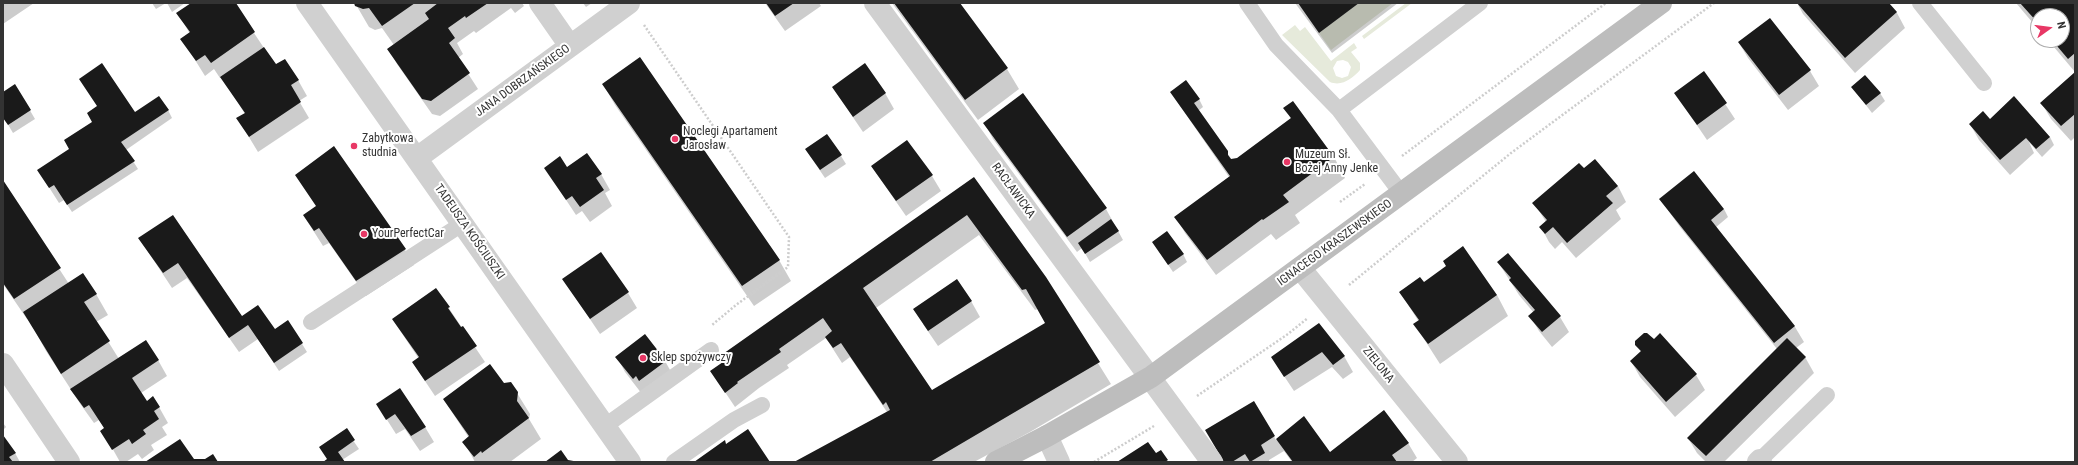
<!DOCTYPE html>
<meta charset="utf-8">
<style>
body{margin:0}
#map{position:relative;width:2078px;height:465px;overflow:hidden;background:#fff;font-family:"Roboto Condensed",sans-serif}
canvas{display:block}
.frame{position:absolute;inset:0;border:4px solid #333;pointer-events:none}
.north{position:absolute;left:2030px;top:8px;width:40px;height:40px;box-sizing:border-box;background:#fff;border:1px solid #adadad;border-radius:50%;rotate:76deg;font-size:11px;font-weight:700;line-height:16px;text-align:center;color:#333}
.north::after{content:'';display:block;margin:auto;width:14px;height:18px;background:#e83765;clip-path:polygon(50% 0,100% 100%,50% 72%,0 100%)}
</style>
<div id="map">
<canvas width="2078" height="465"></canvas>
<div class="frame"></div>
<div class="north">N</div>
</div>
<script>
const ctx = document.querySelector('canvas').getContext('2d');
ctx.lineJoin = 'round';
function fillPath(path, color) {
  ctx.fillStyle = color;
  ctx.fill(path, 'evenodd');
}
function stroke(path, color, width, dash) {
  ctx.strokeStyle = color;
  ctx.lineWidth = width;
  ctx.lineCap = dash ? 'butt' : 'round';
  ctx.setLineDash(dash || []);
  ctx.stroke(path);
}
function write(font, color, halo, rows, align = 'center') {
  ctx.font = font + ' "Roboto Condensed",sans-serif';
  ctx.lineWidth = 4;
  ctx.setLineDash([]);
  ctx.textBaseline = 'middle';
  ctx.strokeStyle = halo;
  ctx.fillStyle = color;
  for (const [text, x, y, turn = 0] of rows) {
    ctx.save();
    ctx.translate(x, y);
    ctx.rotate((+turn || 0) * Math.PI / 180);
    ctx.textAlign = isNaN(turn) ? turn : align;
    if (halo) ctx.strokeText(text, 0, 0);
    ctx.fillText(text, 0, 0);
    ctx.restore();
  }
}
const green = new Path2D(`
 M1359,3H1393L1331,50L1319,33Z
 M1406,3H1412L1364,39L1362,36Z
 M1295,25L1300,31L1305,27L1331,61L1354,43L1357,48L1351,52L1360,63V70C1353,78 1342,87 1330,82L1282,35ZM1343,60L1348,62L1351,67L1348,76L1342,78L1336,76L1333,68L1337,61Z`);
const shadow = new Path2D(`
 M3,3H34L3,24Z
 M152,3H166L156,9Z
 M167,3H185L172,12Z
 M193,3H234L276,66L298,80L307,96L299,101L309,118L258,152L238,119L245,114L222,77L220,78L214,69L205,76L182,39L190,34L178,13Z
 M355,3H522L524,6L515,13L511,8L476,33L474,31L457,43L463,54L458,58L478,89L440,116L432,114L397,64L389,49L394,45L382,28L375,30L369,27Z
 M583,3H592L586,7Z
 M765,3H819L821,6L785,31Z
 M892,3H959L1007,69L1019,89L978,120Z
 M1295,3H1398L1332,53Z
 M1797,3H1888L1897,13L1905,28L1855,73L1803,14Z
 M2016,3H2075V72L2048,40H2062V16H2038V29Z
 M1739,43L1810,71L1819,86L1788,110L1748,58Z
 M1704,72L1735,119L1707,140L1675,93Z
 M2075,73V137L2071,141L2051,119L2042,104Z
 M603,84L779,260L791,281L754,306L615,105Z
 M15,85L35,119L13,133L3,116V93Z
 M1852,87L1880,93L1885,101L1872,113Z
 M833,88L885,93L894,109L863,132Z
 M2014,97L2050,137L2054,145L2042,157L2029,142L2034,153L2010,175L1979,140L1970,124L1990,121Z
 M1199,99L1203,107L1198,111L1232,160L1237,159L1291,119L1285,108L1334,157L1345,178L1295,215L1300,223L1276,240L1271,234L1216,275L1185,233L1176,217L1229,177L1176,100Z
 M168,110L172,118L126,150L138,169L72,212L64,200L59,203L38,170Z
 M985,124L1106,209L1123,240L1090,262L1082,248L1077,252L993,139Z
 M806,150L841,156L846,164L825,178Z
 M872,167L932,176L941,191L906,216Z
 M545,168L601,174L610,190L605,193L612,206L590,222L582,211L576,215Z
 M1584,170L1618,186L1626,202L1616,210L1621,219L1576,258L1562,242L1555,249L1549,242L1541,227L1546,222L1534,203Z
 M974,178L1045,278L1111,384L1030,432L974,462H796L887,412L850,357L842,363L826,338L787,365L789,368L759,388L735,407L711,371ZM979,235L1035,310L1038,309L1047,324L932,391L876,308Z
 M3,182L69,284L96,294L108,315L96,322L119,359L158,360L167,376L141,393L146,402L159,407L168,423L162,427L167,435L151,445L154,450L142,459L138,454L126,462H120L111,446L105,429L99,420L94,423L81,405L46,351L28,318L27,319L3,284Z
 M1660,199L1724,209L1728,217L1715,228L1795,327L1804,342L1796,348L1805,357L1814,373L1724,462H1706L1697,453L1688,438L1777,349L1680,227Z
 M304,216L405,250L414,265L366,296L329,243L323,246Z
 M173,217L242,317L274,330L288,321L307,352L279,371L258,339L239,352L187,278L172,288L139,238Z
 M1153,242L1183,254L1187,262L1173,272Z
 M1508,255L1560,317L1569,332L1552,347L1539,331L1530,316L1534,313L1519,295L1498,262Z
 M563,279L628,293L637,308L600,334Z
 M1423,284L1497,295L1508,316L1440,364L1415,325L1419,322L1400,292Z
 M436,289L485,362L435,396L413,363L419,359L393,320Z
 M971,301L980,317L938,346L923,324Z
 M1319,325L1344,356L1353,372L1343,379L1332,367L1294,391L1282,373Z
 M1636,345L1696,375L1705,390L1675,417L1640,377L1631,361L1641,352Z
 M617,357L665,361L674,377L642,394L625,372Z
 M503,384L517,393L530,414L529,419L541,439L510,462H475L464,442L469,438L444,400Z
 M1254,402L1276,440L1330,453L1408,443L1417,458L1412,462H1292L1284,451L1269,460V462H1225Z
 M377,404L425,427L434,442L420,451L405,429L396,434Z
 M3,423L6,427L3,430Z
 M346,430L359,449L342,460L343,462H324L328,460Z
 M3,437L15,453L20,462H3Z`);
const building = new Path2D(`
 M191,3H236L255,32L211,63L205,55L196,61L180,39L190,32L176,13Z
 M354,3H415L382,26L369,8L363,9L355,6Z
 M438,3H488L466,18L465,16L448,28L455,38L449,43L470,73L431,101L422,99L387,49L429,19L425,13Z
 M766,3H794L775,16Z
 M894,3H960L1008,68L965,100Z
 M1298,3H1359L1319,33Z
 M1797,3H1889L1897,12L1845,58Z
 M2020,3H2075V53L2068,59L2052,40H2062V16H2038V23Z
 M1770,18L1811,70L1779,95L1738,42Z
 M264,47L276,64L285,59L299,80L291,85L301,102L249,137L236,118L245,113L220,77Z
 M640,57L780,260L742,286L602,84Z
 M102,63L135,112L159,96L169,110L121,142L135,161L67,205L54,185L49,188L37,170L69,149L64,140L92,122L87,113L97,106L79,79Z
 M865,63L886,93L853,117L832,87Z
 M1704,71L1727,103L1697,125L1674,93Z
 M2075,72V114L2061,126L2040,103Z
 M1865,75L1881,93L1866,105L1851,87Z
 M1186,80L1200,99L1194,103L1228,151V155L1231,159L1237,158L1291,118L1283,108L1293,101L1334,157L1283,195L1289,202L1263,220L1262,219L1207,260L1174,217L1230,176L1170,92Z
 M15,84L31,110L8,125L3,118V92Z
 M1023,93L1107,208L1067,237L983,123Z
 M2014,96L2050,137L2036,149L2026,138L2000,160L1969,124L1983,111L1990,119Z
 M827,134L842,155L820,170L805,149Z
 M907,140L933,175L896,201L871,166Z
 M334,146L406,249L356,281L319,228L314,231L303,215L316,206L295,175Z
 M587,153L602,174L596,178L604,190L580,207L572,196L566,200L544,168L560,156L567,167Z
 M1595,159L1618,186L1606,196L1613,203L1567,243L1553,227L1545,234L1539,227L1547,220L1532,203L1579,163L1584,168Z
 M1694,171L1724,209L1711,220L1795,326L1774,343L1659,199Z
 M974,177L1046,277L1100,362L930,462H794L890,410L886,402L883,405L841,343L833,348L825,337L832,331L823,318L779,349L781,352L737,382L738,383L725,393L710,371L723,362L720,356ZM967,215L1022,290L1026,289L1045,323L932,390L863,288Z
 M3,180L61,268L14,299L3,283Z
 M173,215L242,316L258,305L275,329L288,320L303,343L274,363L248,325L229,338L178,263L163,273L138,238Z
 M1111,219L1119,231L1085,254L1078,243Z
 M1167,231L1184,254L1168,265L1152,242Z
 M1463,246L1497,295L1428,344L1413,324L1419,320L1399,292L1420,277L1424,282L1446,266L1443,261Z
 M601,252L629,292L590,319L562,279Z
 M1508,253L1561,316L1542,332L1528,316L1535,310L1509,280L1511,278L1497,262Z
 M83,273L97,294L84,302L110,341L61,374L23,312Z
 M957,279L972,301L928,331L913,309Z
 M436,288L450,307L448,308L461,327L463,326L477,346L425,381L412,362L419,357L392,319Z
 M1319,323L1345,356L1333,365L1322,352L1284,377L1271,357Z
 M1644,333H1647L1654,339L1660,333L1697,374L1666,402L1630,361L1641,351L1635,345V341Z
 M645,334L666,361L639,381L636,376L633,379L615,357Z
 M1787,338L1806,357L1706,456L1687,438Z
 M146,340L159,360L132,378L147,401L153,396L160,407L154,411L159,419L143,430L146,434L132,444L129,439L112,450L100,431L104,428L89,405L84,408L70,389Z
 M490,364L504,383L511,382L518,392L517,401L529,418L482,453L481,451L474,457L462,442L469,436L443,399Z
 M400,388L426,427L411,436L395,414L386,420L376,404Z
 M1254,401L1275,436L1261,445L1265,453L1250,462L1245,454L1232,462H1224L1205,430Z
 M1384,410L1409,443L1392,455L1397,462H1293L1276,439L1304,416L1330,452Z
 M347,428L355,440L338,452L345,462H323L327,459L319,447Z
 M748,429L770,462H694L725,440L726,444Z
 M3,435L16,453L9,457L13,462H3Z
 M180,439L194,459H205L213,454L218,462H145Z
 M1148,442L1156,453L1161,450L1168,460L1165,462H1117Z
 M561,450L568,460L579,462H545Z`);
const path = new Path2D(`
 M644,25L789,237L788,267L736,305L712,325
 M1402,156L1606,3
 M1340,202L1365,184
 M1349,285L1511,153L1714,3
 M1197,396L1288,334L1308,318
 M1094,462L1154,426`);
const lane = new Path2D(`
 M1247,3L1276,45L1339,110L1401,193
 M1920,3L1984,83
 M1339,110L1480,3
 M311,322L462,224
 M605,426L711,350
 M1760,460L1827,395
 M674,462L734,420L762,405`);
const street = new Path2D(`
 M307,3L630,462
 M540,3L570,46
 M875,3L1212,462
 M417,158L629,3
 M1300,268L1457,462
 M3,364L69,462
 M1047,436L1059,462
 M1758,462L1760,460L1761,462`);
const secondary = new Path2D(`
 M996,462L1047,436L1151,377L1661,3`);
const markers = [
 [675,139,4,"#e83765"],
 [354,146,4,"#e83765"],
 [1287,162,4,"#e83765"],
 [364,234,4,"#e83765"],
 [643,358,4,"#e83765"]
];
const streetNames = [
 ["JANA DOBRZAŃSKIEGO",523,81,-36],
 ["RACŁAWICKA",1013,191,54],
 ["TADEUSZA KOŚCIUSZKI",469,232,55],
 ["IGNACEGO KRASZEWSKIEGO",1335,243,-36],
 ["ZIELONA",1378,365,51]
];
const poiNames = [
 ["Noclegi Apartament",683,132],
 ["Jarosław",683,146],
 ["Zabytkowa",362,139],
 ["studnia",362,153],
 ["Muzeum Sł.",1295,155],
 ["Bożej Anny Jenke",1295,169],
 ["YourPerfectCar",372,234],
 ["Sklep spożywczy",651,358]
];
fillPath(green, '#e6eadb');
fillPath(shadow, '#0003');
fillPath(building, '#1a1a1a');
stroke(path, '#cdcdcd', 2.5, [2, 2]);
stroke(lane, '#d0d0d0', 16);
stroke(street, '#d0d0d0', 22);
stroke(secondary, '#bdbdbd', 22);
for (const [x, y, r, color] of markers) {
  const dot = new Path2D();
  dot.arc(x, y, r, 0, 2 * Math.PI);
  ctx.fillStyle = color;
  ctx.fill(dot);
  stroke(dot, '#fff', 1.5);
}
write('12px', '#333', '#fff', streetNames);
write('12px', '#333', '#fff', poiNames, 'left');
</script>
